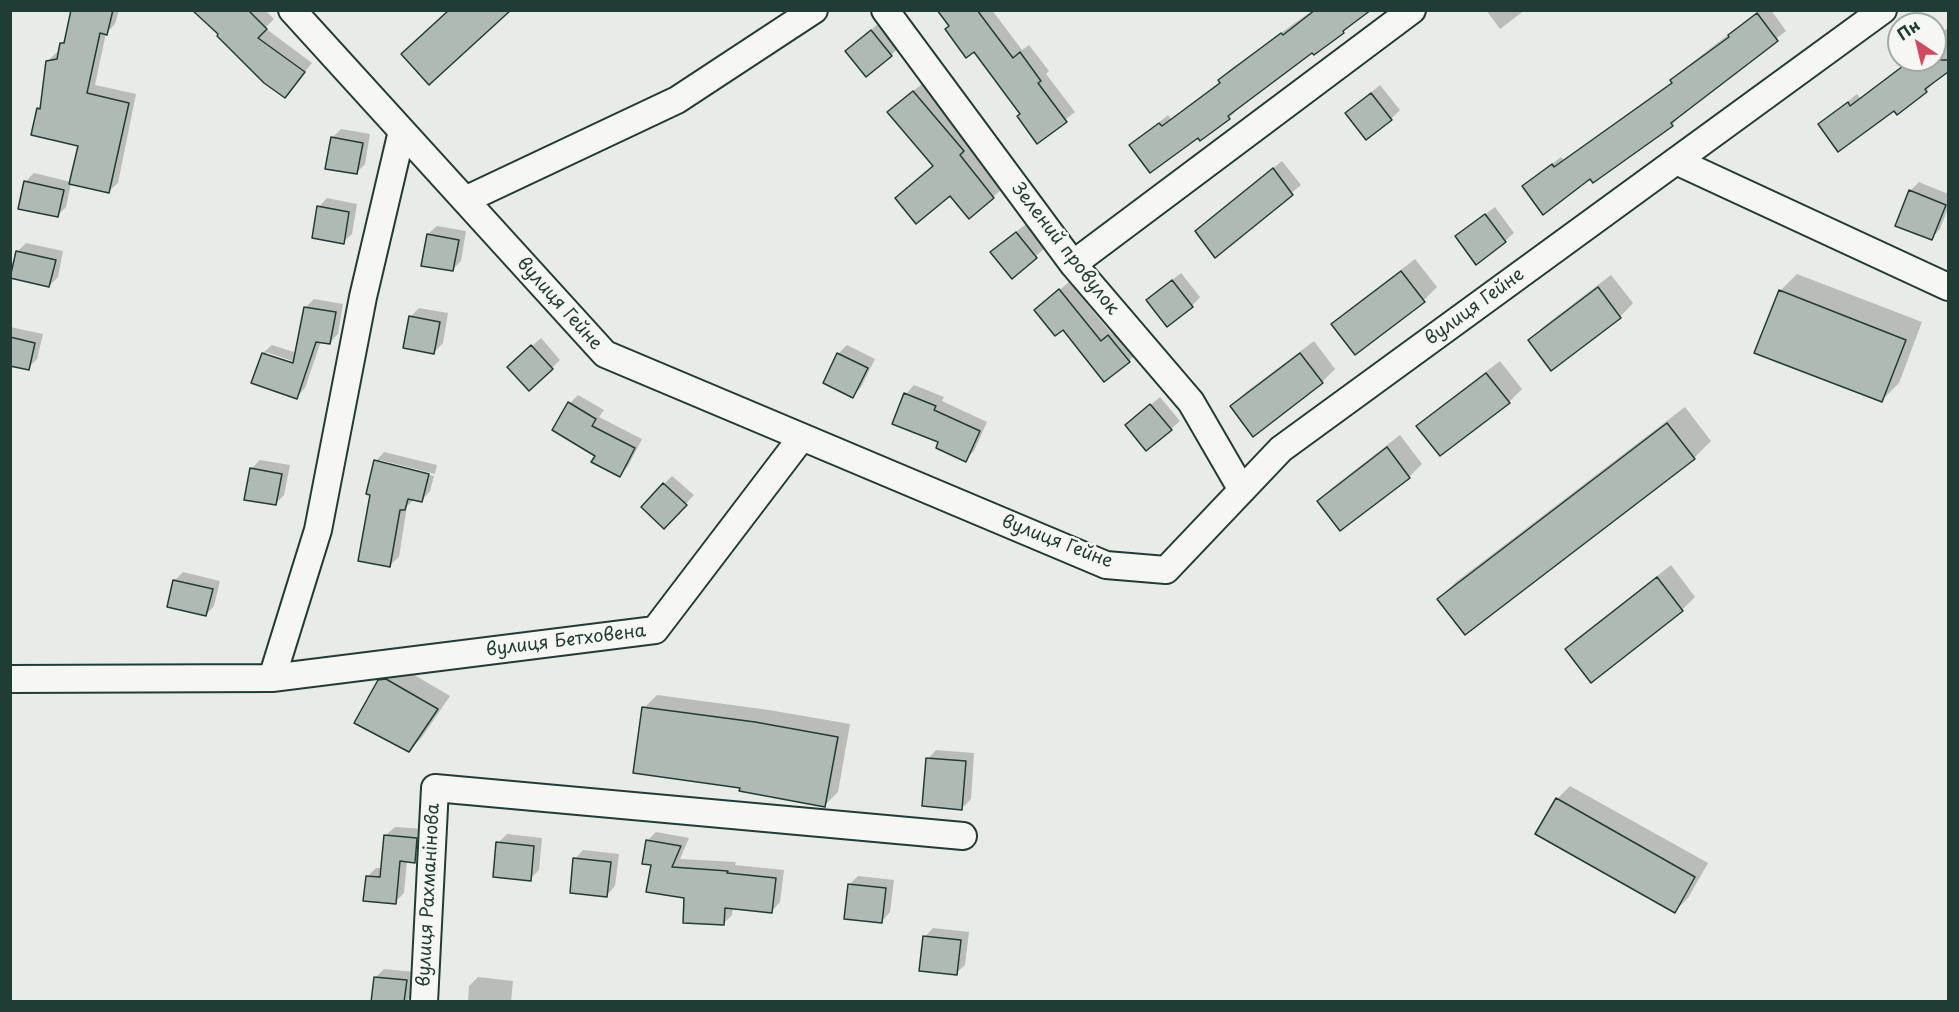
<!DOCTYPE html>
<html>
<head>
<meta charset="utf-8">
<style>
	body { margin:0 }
	#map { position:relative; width:1959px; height:1012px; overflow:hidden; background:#e9ebe7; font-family:"Playpen Sans",sans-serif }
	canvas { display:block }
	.frame { position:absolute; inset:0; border:12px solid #1f3d34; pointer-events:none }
	.north { position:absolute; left:1887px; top:12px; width:60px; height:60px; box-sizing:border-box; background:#f6f6f2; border:2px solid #a0aca6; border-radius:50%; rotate:325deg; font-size:16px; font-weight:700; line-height:24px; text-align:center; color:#1f3d34 }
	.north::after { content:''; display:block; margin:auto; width:21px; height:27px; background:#d1495b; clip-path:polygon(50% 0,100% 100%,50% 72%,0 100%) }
</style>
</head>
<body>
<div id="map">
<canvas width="1959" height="1012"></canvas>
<div class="frame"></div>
<div class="north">Пн</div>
</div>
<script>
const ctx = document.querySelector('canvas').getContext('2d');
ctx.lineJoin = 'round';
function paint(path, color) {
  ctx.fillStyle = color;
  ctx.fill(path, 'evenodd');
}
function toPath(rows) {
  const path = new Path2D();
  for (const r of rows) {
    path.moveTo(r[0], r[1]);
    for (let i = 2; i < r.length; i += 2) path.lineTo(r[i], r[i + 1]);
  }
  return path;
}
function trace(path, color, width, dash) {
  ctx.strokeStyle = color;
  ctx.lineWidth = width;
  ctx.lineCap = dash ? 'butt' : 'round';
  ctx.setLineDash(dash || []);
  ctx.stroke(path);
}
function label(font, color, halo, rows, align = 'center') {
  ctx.font = font + ' "Playpen Sans",sans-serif';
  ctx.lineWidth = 5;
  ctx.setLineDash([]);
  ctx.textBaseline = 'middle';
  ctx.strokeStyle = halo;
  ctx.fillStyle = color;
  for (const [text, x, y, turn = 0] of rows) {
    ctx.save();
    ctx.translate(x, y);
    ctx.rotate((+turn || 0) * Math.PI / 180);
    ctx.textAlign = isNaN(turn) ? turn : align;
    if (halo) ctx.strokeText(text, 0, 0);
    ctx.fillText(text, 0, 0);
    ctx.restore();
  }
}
paint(toPath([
	[73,10,119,10,115,24,106,33,95,85,136,94,118,183,109,191,71,183,66,207,57,216,25,182,34,173,71,182,80,145,38,109,42,105,47,62,56,53,60,52,62,43,66,39],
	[194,10,265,10,274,19,265,28,312,63,285,96],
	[939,10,992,10,1022,50,1029,45,1049,71,1046,74,1075,112,1037,142,1021,114,974,50],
	[1313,10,1368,10,1343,32,1313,51,1236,108,1238,109,1229,118,1198,136,1131,145,1168,115,1171,119,1221,81,1220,80,1228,71],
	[1486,10,1525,10,1500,29],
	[1760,10,1771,10,1786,31,1679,115,1680,116,1672,125,1591,177,1524,186,1561,157,1564,160,1673,81,1680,72],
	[880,22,900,47,891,55,847,51],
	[1948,28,1948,70,1933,81,1934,83,1926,91,1895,109,1820,124,1857,94,1860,98,1910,60,1935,60,1935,37],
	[922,84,972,142,968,146,1002,189,993,197,951,194,897,198,935,165,898,103],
	[1380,85,1400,110,1391,119,1347,113],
	[341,129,370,134,365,164,356,173,332,138],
	[1282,161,1301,185,1216,256,1197,231],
	[1919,182,1948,194,1948,208,1940,229,1932,238,1910,191],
	[327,198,357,204,352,234,343,242,319,207],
	[1495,207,1514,233,1505,241,1457,236],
	[1026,224,1045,248,1012,277,1001,244],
	[437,226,466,231,461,261,452,270,428,234],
	[26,243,63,251,58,277,49,286,17,252],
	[1415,259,1437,287,1424,300,1333,324,1347,311],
	[1181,273,1200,297,1192,306,1157,292],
	[1797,274,1922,322,1899,383,1882,400,1780,291],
	[1611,275,1633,303,1620,317,1551,369,1530,341,1543,327],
	[1069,282,1111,333,1118,328,1137,352,1129,361,1063,328,1036,310],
	[314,299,343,304,338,334,329,343,321,341,305,388,297,397,263,353,272,345,297,353,305,308],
	[266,352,301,364,300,367,266,356],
	[419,308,448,313,443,343,434,352,410,317],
	[10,327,43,334,37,359,28,368,10,364],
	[541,338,560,360,552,368,518,359],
	[1314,341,1335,369,1322,382,1232,406,1245,393],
	[847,345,875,359,861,387,853,396,838,354],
	[1500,361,1522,389,1509,402,1418,426,1432,413],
	[914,385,944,397,942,401,987,422,974,451,965,460,940,441,906,394],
	[578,395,604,410,599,417,642,439,628,466,620,475,596,455,570,403],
	[1160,397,1180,421,1171,429,1127,425],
	[1685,407,1711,441,1694,458,1439,599,1456,582],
	[1400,435,1422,464,1409,477,1340,529,1319,501,1332,488],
	[384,452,437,465,435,474,380,460,380,463,434,476,430,491,422,500,414,500,407,506,399,557,390,565,376,461],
	[260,460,290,465,284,495,275,504,251,469],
	[672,476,694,495,673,518,664,484],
	[1671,565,1695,597,1682,610,1567,649,1580,636],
	[183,572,220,581,214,606,206,615,174,581],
	[399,666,450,696,422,737,409,751,379,681,392,667],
	[657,695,769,710,850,724,838,792,825,805,742,786,644,708],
	[936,750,974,753,971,799,962,808,928,759],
	[1570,786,1708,863,1688,898,1675,911,1557,799],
	[395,827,425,829,423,853,414,861,407,861,404,893,395,902,367,877,376,868,382,868,386,835],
	[656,832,689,838,680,859,736,862,735,865,784,870,780,902,772,911,733,907,732,915,723,924,686,897,653,864,647,841],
	[507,834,542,838,539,870,530,879,498,843],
	[583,850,619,854,615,886,607,895,575,859],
	[858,876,894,880,890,912,882,921,849,885],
	[933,928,969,932,965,965,956,973,925,937],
	[384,969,415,972,412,995,406,1002,381,1002,375,978],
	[478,977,513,981,511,1002,468,1002,469,986]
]), '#0003');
const building = toPath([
	[71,10,113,10,107,35,100,33,87,93,129,103,109,193,69,184,78,146,31,135,37,108,40,109,46,61,57,59,60,43,64,43,71,10],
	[192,10,248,10,267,29,258,38,305,72,285,98,264,83,217,36,218,34,192,10],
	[449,10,511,10,429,85,401,54,449,10],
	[937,10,977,10,1013,58,1020,52,1041,81,1038,83,1067,122,1037,144,1017,116,1020,114,974,52,966,58,945,29,949,26,937,10],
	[1315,10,1371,10,1343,31,1344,33,1314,55,1312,53,1228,116,1230,119,1200,141,1198,138,1150,173,1129,145,1159,123,1162,126,1220,83,1218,80,1281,33,1283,35,1315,10],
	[1757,13,1778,41,1671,123,1673,126,1593,183,1590,179,1543,215,1522,186,1552,164,1554,167,1672,83,1670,80,1729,37,1728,35,1757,13],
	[871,30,892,56,866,77,845,51,871,30],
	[1911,60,1948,60,1948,72,1925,89,1927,92,1897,115,1894,111,1838,152,1818,124,1848,102,1850,106,1911,60],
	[913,91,964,151,960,155,994,198,969,219,950,196,916,224,895,198,933,166,887,112,913,91],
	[1371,93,1392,120,1366,140,1345,113,1371,93],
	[331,137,363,143,357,174,325,169,331,137],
	[1273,168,1293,195,1215,258,1195,231,1273,168],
	[24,181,64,190,58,217,18,209,24,181],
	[1909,190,1946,205,1932,240,1895,226,1909,190],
	[317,206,349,212,344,244,312,238,317,206],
	[1485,214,1506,242,1476,265,1455,236,1485,214],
	[1016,232,1037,258,1012,279,990,252,1016,232],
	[427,234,459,240,453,271,421,266,427,234],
	[16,251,56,260,49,287,10,278,16,251],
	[1401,271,1425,302,1355,355,1331,324,1401,271],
	[1172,280,1193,307,1167,327,1146,300,1172,280],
	[1598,287,1621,318,1551,371,1528,340,1598,287],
	[1059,289,1101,341,1108,335,1130,362,1104,382,1063,330,1055,336,1034,310,1059,289],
	[1779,290,1906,340,1882,402,1754,353,1779,290],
	[304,307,336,312,330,344,316,342,297,399,251,383,262,353,293,363,304,307],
	[409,316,440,322,434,354,403,348,409,316],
	[10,337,35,343,29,370,10,366,10,337],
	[531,345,553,369,529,391,507,367,531,345],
	[837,353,868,368,853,398,823,383,837,353],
	[1300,353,1323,383,1253,437,1230,406,1300,353],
	[1486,373,1510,403,1440,456,1416,426,1486,373],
	[904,393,936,406,934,410,980,431,966,462,936,448,938,442,892,424,904,393],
	[568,402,596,419,592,426,635,448,620,477,591,462,595,456,552,430,568,402],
	[1150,404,1172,430,1146,451,1125,425,1150,404],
	[1667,423,1695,459,1465,635,1437,599,1667,423],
	[1387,447,1410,478,1340,531,1317,501,1387,447],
	[374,460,429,474,422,502,408,499,405,510,400,510,390,567,358,561,370,495,366,494,374,460],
	[250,468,282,474,276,505,244,500,250,468],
	[663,483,687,505,664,529,641,507,663,483],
	[1657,577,1683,611,1591,683,1565,649,1657,577],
	[173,580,213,589,206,616,167,607,173,580],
	[386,679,438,709,409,752,354,723,378,680,386,679],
	[642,707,755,722,838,737,825,807,739,791,740,788,633,773,642,707],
	[926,758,966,761,962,810,922,806,926,758],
	[1556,798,1695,877,1675,913,1535,834,1556,798],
	[384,835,417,838,415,863,400,861,396,904,363,901,366,876,380,877,384,835],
	[646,840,681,846,672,867,728,871,727,873,776,878,772,913,725,908,724,925,683,923,684,898,646,892,651,865,642,864,646,840],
	[496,842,534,846,531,881,493,877,496,842],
	[573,858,611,862,607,897,570,893,573,858],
	[848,884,886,888,882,923,844,919,848,884],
	[923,936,961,940,957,975,919,971,923,936],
	[374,977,407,980,404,1002,371,1002,374,977]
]);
paint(building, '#b0bab5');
trace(building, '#1f3d34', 1.5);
const street = toPath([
	[292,10,605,354,1106,565,1166,570,1281,449,1883,10],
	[885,10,1073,264,1191,402,1242,490],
	[1676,161,1948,287],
	[465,200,677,100,814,10],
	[1073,264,1412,10],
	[272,678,318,530,363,297,402,131],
	[10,679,272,678,655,630,802,437],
	[424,1002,435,788,963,836]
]);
trace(street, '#1f3d34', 30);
trace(street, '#f6f6f2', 26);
label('18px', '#1f3d34', '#f6f6f2', [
	["Зелений провулок",1065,249,52],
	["вулиця Гейне",559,304,48],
	["вулиця Гейне",1475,307,-36],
	["вулиця Гейне",1057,542,21],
	["вулиця Бетховена",566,641,-7],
	["вулиця Рахманінова",429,895,-87]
]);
</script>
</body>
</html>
